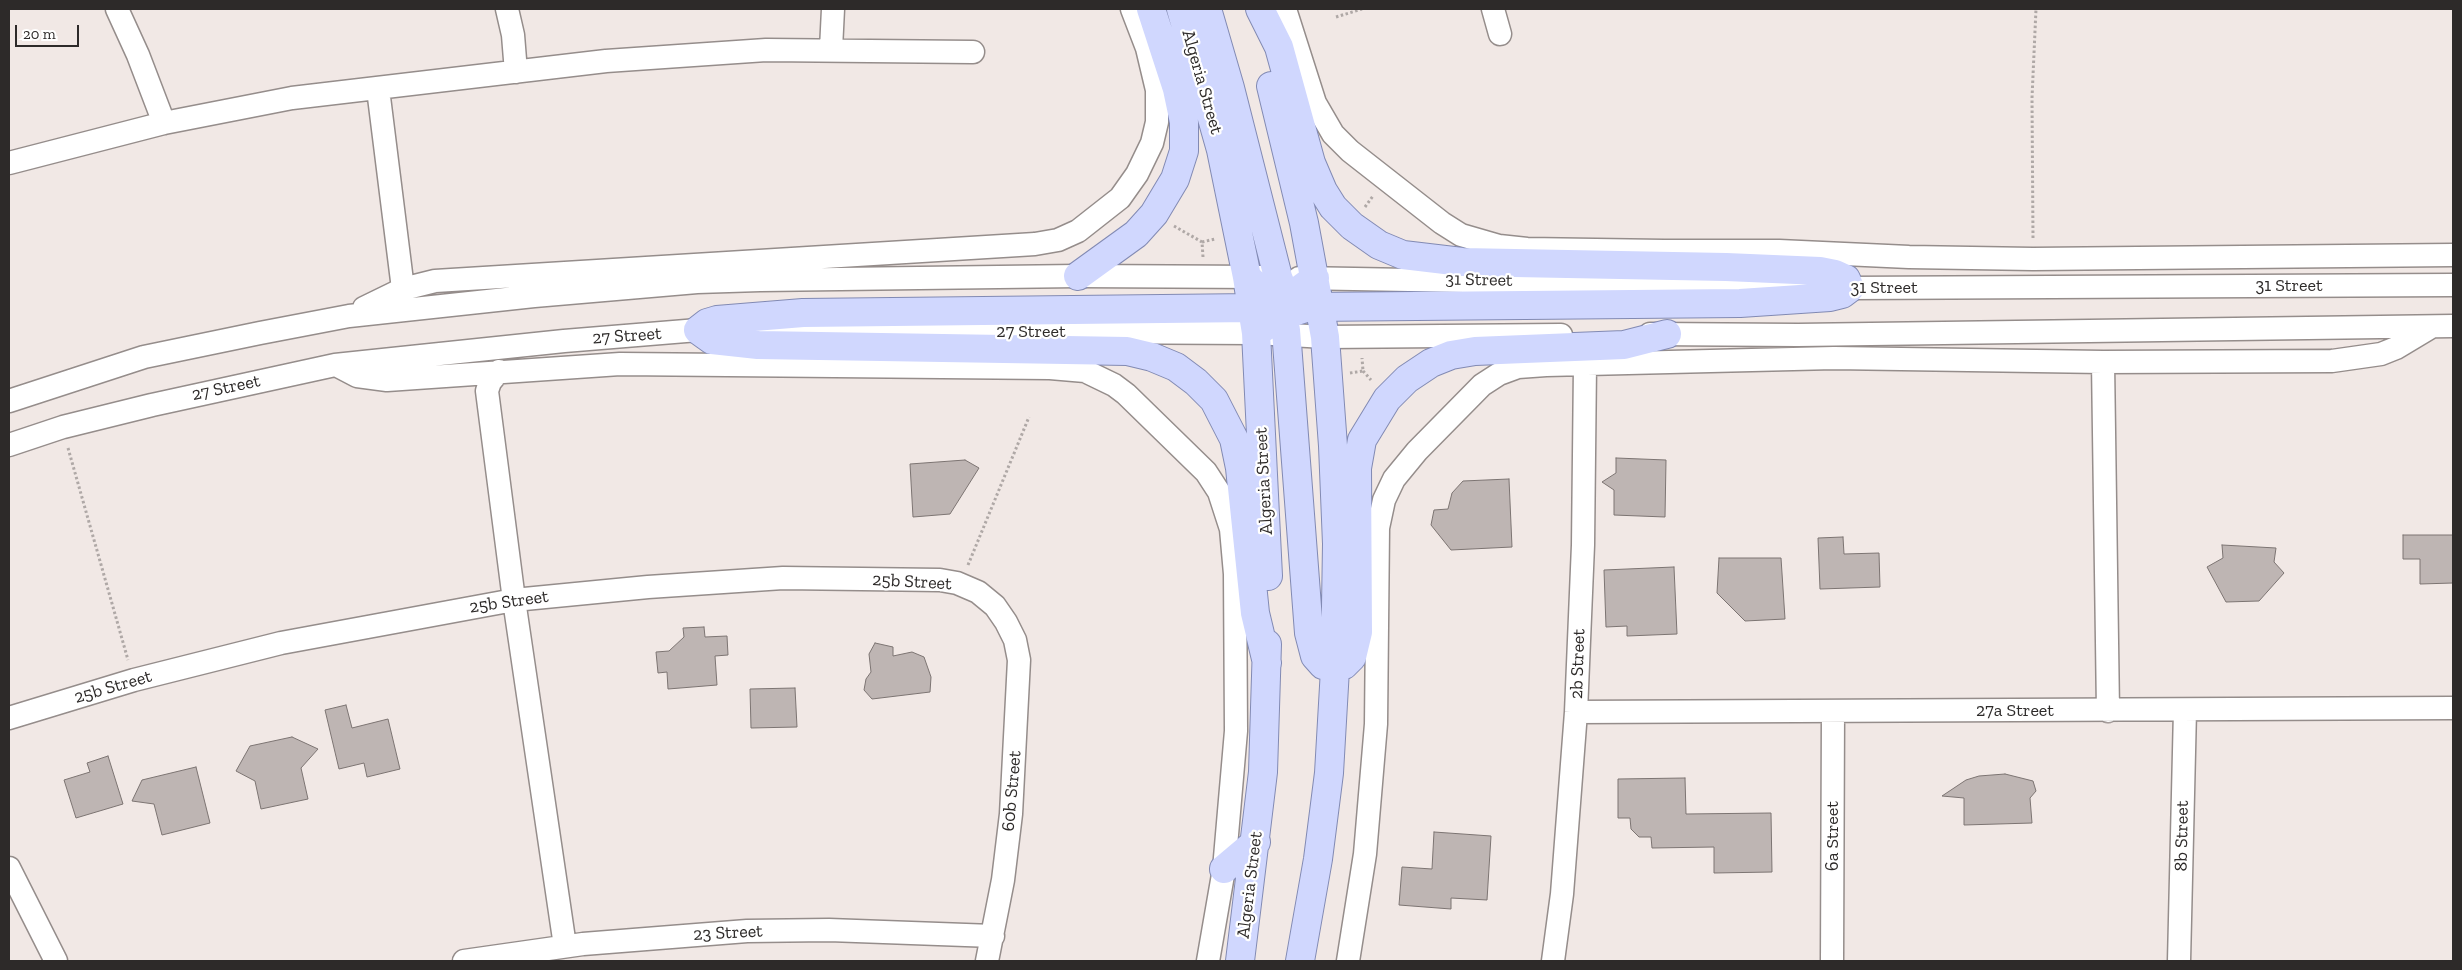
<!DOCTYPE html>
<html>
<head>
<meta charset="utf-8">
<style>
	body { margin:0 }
	#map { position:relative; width:2462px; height:970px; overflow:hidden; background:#f1e8e5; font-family:"Zilla Slab",serif }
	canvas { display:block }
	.frame { position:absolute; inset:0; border:10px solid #2d2a29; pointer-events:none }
	.scale { position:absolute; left:15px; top:25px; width:64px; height:22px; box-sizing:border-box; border:2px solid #2d2a29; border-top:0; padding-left:6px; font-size:15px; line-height:18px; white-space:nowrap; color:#2d2a29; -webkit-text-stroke:4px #fff; paint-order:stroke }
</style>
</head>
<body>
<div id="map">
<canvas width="2462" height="970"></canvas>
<div class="frame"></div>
<div class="scale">20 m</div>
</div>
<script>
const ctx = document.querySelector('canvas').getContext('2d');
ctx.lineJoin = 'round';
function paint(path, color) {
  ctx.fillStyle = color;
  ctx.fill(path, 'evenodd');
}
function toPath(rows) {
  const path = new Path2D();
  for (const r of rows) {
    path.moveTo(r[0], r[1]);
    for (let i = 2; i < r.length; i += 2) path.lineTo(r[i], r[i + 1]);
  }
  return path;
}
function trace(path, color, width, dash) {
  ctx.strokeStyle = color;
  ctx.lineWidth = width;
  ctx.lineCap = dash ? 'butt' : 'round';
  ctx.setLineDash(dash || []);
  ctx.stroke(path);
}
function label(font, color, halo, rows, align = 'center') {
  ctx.font = font + ' "Zilla Slab",serif';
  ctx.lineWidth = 4.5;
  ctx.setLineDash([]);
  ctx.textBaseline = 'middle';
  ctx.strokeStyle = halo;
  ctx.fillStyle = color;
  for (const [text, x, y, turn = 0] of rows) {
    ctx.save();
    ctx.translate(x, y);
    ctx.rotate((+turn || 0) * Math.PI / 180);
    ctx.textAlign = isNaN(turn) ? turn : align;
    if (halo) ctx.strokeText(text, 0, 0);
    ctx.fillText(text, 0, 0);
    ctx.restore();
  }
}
const building = toPath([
	[1616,458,1666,460,1665,517,1614,515,1614,490,1602,482,1616,473,1616,458],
	[965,460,979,468,950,514,913,517,910,464,965,460],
	[1509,479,1512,547,1451,550,1431,525,1434,510,1448,509,1452,493,1463,481,1509,479],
	[2403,535,2453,535,2453,583,2420,584,2420,559,2403,559,2403,535],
	[1843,537,1844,554,1879,553,1880,587,1820,589,1818,538,1843,537],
	[2222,545,2276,548,2274,562,2284,573,2259,601,2226,602,2207,567,2223,558,2222,545],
	[1719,558,1781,558,1785,619,1745,621,1717,593,1719,558],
	[1674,567,1677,634,1627,636,1627,626,1606,627,1604,570,1674,567],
	[704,627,705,637,727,636,728,655,715,656,717,685,668,689,667,672,658,673,656,652,669,651,684,637,683,628,704,627],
	[875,643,893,647,893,656,912,652,924,657,931,677,930,692,872,699,864,690,866,679,871,672,869,654,875,643],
	[795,688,797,727,751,728,750,689,795,688],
	[346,705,352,728,388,719,400,769,367,777,364,763,339,769,325,710,346,705],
	[292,737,318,749,301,768,308,799,261,809,255,781,236,771,250,746,292,737],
	[108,756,123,804,76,818,64,780,90,772,87,763,108,756],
	[196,767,210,823,162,835,154,804,132,801,142,780,196,767],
	[2005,774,2033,781,2036,791,2030,798,2032,823,1964,825,1964,798,1942,796,1966,780,1979,776,2005,774],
	[1685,778,1686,814,1771,813,1772,872,1714,873,1714,847,1652,848,1651,837,1639,837,1631,829,1630,818,1618,818,1618,779,1685,778],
	[1434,832,1491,836,1487,900,1451,898,1451,909,1399,905,1402,867,1432,869,1434,832]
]);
paint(building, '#beb5b3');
trace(building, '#7c7472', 1);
const minor = toPath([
	[117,9,138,55,164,123],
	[507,9,513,35,516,72],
	[1285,9,1315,103,1333,134,1350,151,1442,223,1461,235,1499,246,1527,249,1664,251,1779,251,1909,257,2033,259,2453,255],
	[1493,9,1500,34],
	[831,49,833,9],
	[378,89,403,289],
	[9,163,164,123,292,98,606,61,766,50,973,52],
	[1299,278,1850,288,2453,285],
	[364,308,403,289,435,281,1035,244,1058,240,1078,231,1120,198,1137,174,1152,143,1157,122,1157,90,1147,48,1132,9],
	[1650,334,1798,335,2453,326],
	[2103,362,2108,711],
	[336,365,357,376,387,380,620,364,1050,368,1085,371,1114,385,1126,394,1206,472,1219,492,1231,529,1235,574,1236,731,1224,869,1208,961],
	[499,371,490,382,487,391,514,600,565,946],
	[9,401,144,357,260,333,349,316,534,296,697,282,760,280,1078,276,1262,277],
	[9,445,63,427,152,405,335,365,564,341,698,330,1256,333,1325,337,1561,335],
	[1576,712,2453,708],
	[9,718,134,680,281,643,514,600,648,587,783,578,940,580,957,583,978,592,995,606,1006,622,1015,640,1019,660,1011,814,1003,880,987,961],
	[9,868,56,961],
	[464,961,583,944,747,931,829,930,993,936],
	[1348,961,1365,854,1376,724,1378,528,1384,500,1394,479,1417,451,1482,385,1499,374,1518,367,1546,365,1834,358,2103,362,2332,361,2381,354,2396,348,2431,327],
	[1553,961,1562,894,1576,712,1583,545,1585,365],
	[1832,961,1833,711],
	[2179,961,2185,710]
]);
const major = toPath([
	[1181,9,1221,150,1247,277,1256,333,1268,576],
	[1207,9,1230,88,1278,277,1292,313],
	[1271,86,1304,223,1325,337,1333,446,1337,544,1335,669,1329,773,1318,859,1300,961],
	[1078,276,1136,234,1154,214,1175,179,1184,151,1184,122,1177,89,1151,9],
	[1247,277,1275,305,1286,330,1309,633,1315,656,1323,665,1335,669,1344,665,1352,657,1358,632,1357,468,1362,440,1387,399,1407,379,1431,363,1451,355,1475,351,1624,345,1667,334],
	[1256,333,1281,316,1309,307,1740,303,1830,297,1842,294,1850,288,1846,279,1835,274,1820,271,1726,267,1462,262,1403,255,1379,245,1352,226,1333,207,1323,191,1311,163,1279,47,1260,9],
	[1267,663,1255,613,1240,468,1234,439,1214,400,1196,382,1176,367,1152,357,1127,351,758,345,712,340,698,330,707,323,717,320,803,313,1252,308,1275,305,1285,300,1315,278],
	[1224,869,1256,842],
	[1240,961,1263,772,1267,644]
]);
trace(minor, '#958d8b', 25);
trace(major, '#828ab3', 30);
trace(toPath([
	[1336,17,1362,9],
	[1365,207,1373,196],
	[1174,226,1202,242],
	[2033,238,2032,98,2036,9],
	[1203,257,1202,242,1215,239],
	[1363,371,1371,380],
	[1350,373,1363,371,1362,358],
	[68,448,128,660],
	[968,565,1029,417]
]), '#afa8a6', 3, [2.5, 2.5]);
trace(minor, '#fff', 22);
trace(major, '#d0d7fe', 28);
label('18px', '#2d2a29', '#fff', [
	["Algeria Street",1202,82,74],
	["31 Street",1479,280,1],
	["31 Street",2289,286],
	["31 Street",1884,288],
	["27 Street",1031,332],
	["27 Street",627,336,-4],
	["27 Street",226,388,-12],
	["Algeria Street",1264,481,-93],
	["25b Street",912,582,3],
	["25b Street",509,602,-8],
	["2b Street",1578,664,-88],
	["25b Street",113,687,-16],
	["27a Street",2015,711],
	["60b Street",1012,791,-85],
	["6a Street",1833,836,-90],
	["8b Street",2182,836,-89],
	["Algeria Street",1250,885,-83],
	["23 Street",728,933,-3]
]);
</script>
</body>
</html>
